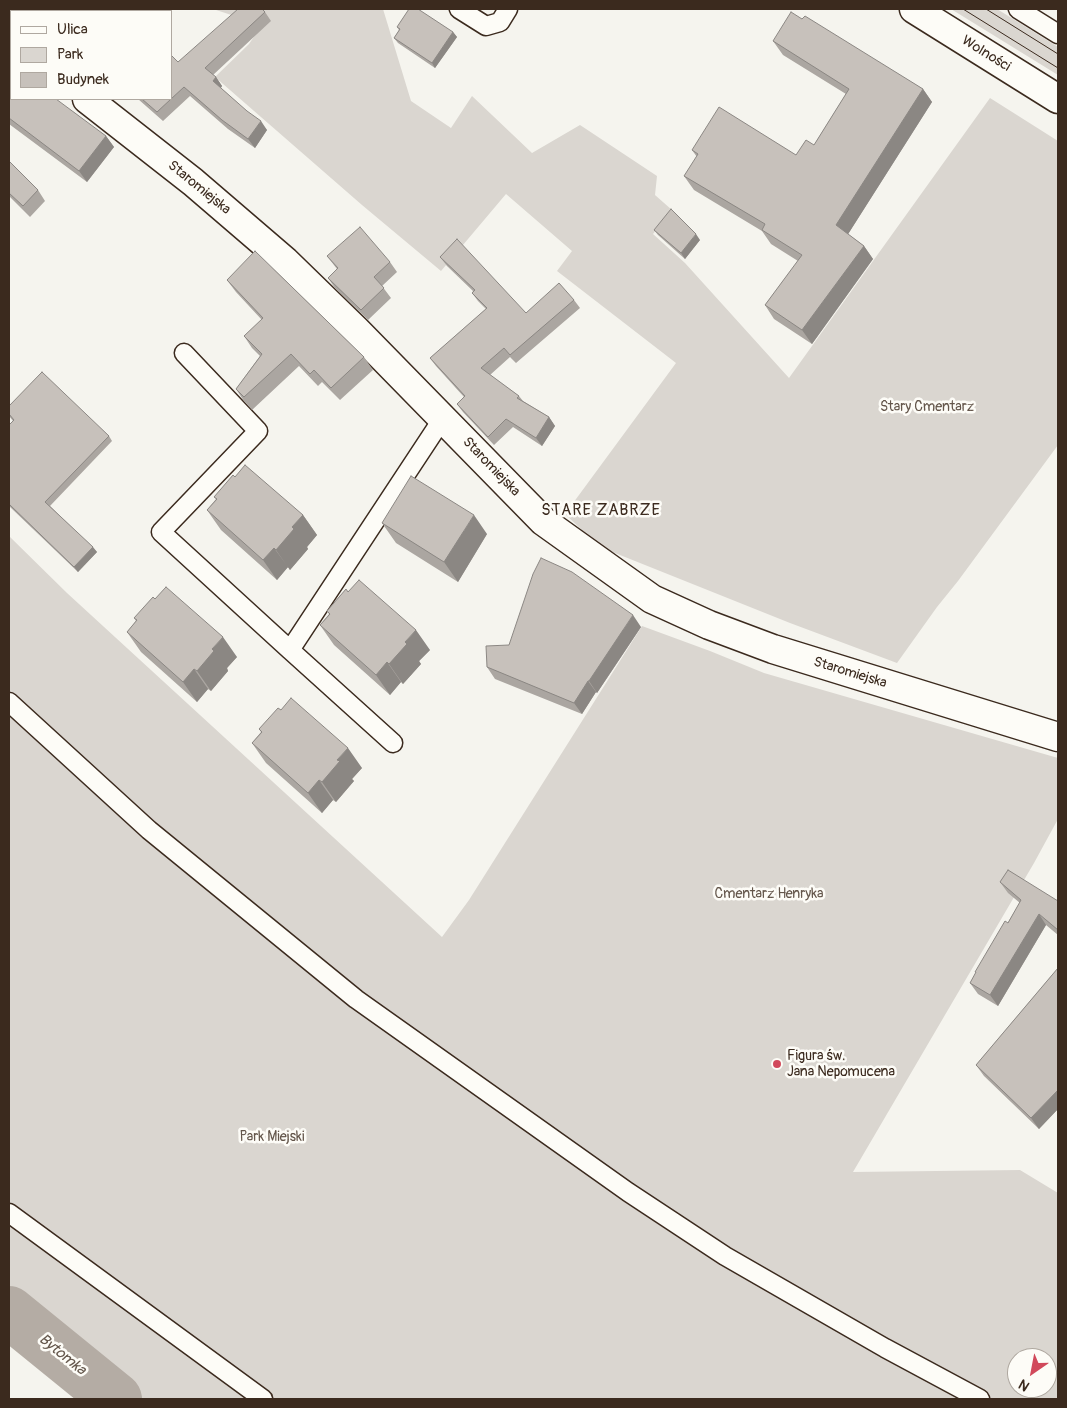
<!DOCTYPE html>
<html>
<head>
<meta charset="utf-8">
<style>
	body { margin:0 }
	#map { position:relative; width:1067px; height:1408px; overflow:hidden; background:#f5f4ee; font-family:Pangolin,sans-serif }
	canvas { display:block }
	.frame { position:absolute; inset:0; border:10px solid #3b2a1e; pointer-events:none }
	.legend { position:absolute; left:10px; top:10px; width:162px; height:90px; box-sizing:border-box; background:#fdfcf7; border:1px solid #afa8a0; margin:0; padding:6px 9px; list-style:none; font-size:15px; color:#3b2a1e }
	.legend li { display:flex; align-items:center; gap:10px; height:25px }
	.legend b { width:25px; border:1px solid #afa8a0 }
	.north { position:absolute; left:1007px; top:1348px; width:50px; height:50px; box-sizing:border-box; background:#fdfcf7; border:1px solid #afa8a0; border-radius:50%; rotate:213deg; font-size:14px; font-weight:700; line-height:20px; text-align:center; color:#3b2a1e }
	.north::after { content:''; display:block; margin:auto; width:18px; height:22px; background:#d1495b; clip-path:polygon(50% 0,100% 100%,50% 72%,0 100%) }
</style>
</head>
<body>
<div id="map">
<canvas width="1067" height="1408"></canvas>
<div class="frame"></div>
<ul class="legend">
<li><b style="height:6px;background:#fdfcf7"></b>Ulica</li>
<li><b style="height:14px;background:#dad6d0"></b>Park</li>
<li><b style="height:14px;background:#c7c1bb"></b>Budynek</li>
</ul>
<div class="north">N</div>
</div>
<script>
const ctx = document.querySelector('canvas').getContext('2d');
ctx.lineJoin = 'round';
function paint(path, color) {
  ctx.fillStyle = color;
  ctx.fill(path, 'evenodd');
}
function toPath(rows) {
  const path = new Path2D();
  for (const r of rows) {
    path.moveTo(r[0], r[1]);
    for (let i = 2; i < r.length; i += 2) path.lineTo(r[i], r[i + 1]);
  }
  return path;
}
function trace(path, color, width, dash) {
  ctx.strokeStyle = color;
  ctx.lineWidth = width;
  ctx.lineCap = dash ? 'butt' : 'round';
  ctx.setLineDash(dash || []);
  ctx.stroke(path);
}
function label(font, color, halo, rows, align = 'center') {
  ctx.font = font + ' Pangolin,sans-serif';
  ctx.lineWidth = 5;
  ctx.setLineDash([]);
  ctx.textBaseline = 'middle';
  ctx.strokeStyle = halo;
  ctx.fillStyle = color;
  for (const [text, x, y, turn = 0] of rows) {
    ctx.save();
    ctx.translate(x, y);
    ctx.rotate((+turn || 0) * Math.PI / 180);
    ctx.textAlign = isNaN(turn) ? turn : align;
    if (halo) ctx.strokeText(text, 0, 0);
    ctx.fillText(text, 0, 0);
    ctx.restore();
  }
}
paint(toPath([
	[213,9,383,9,411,101,451,128,472,96,532,153,580,125,657,176,655,195,672,210,653,234,685,263,789,378,990,98,1058,141,1058,445,958,581,937,607,897,663,790,623,600,547,565,514,676,363,557,271,572,251,506,194,441,271,362,205,215,77,249,44,262,25],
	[951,9,997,9,1058,47,1058,75],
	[9,536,67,593,442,937,469,900,642,626,710,651,764,673,1058,758,1058,819,1034,863,853,1172,1020,1170,1058,1193,1058,1399,143,1399,9,1290],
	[1017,1358,1047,1358,1047,1388,1017,1388]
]), '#dad6d0');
trace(toPath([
	[9,1312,116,1399]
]), '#b4aca4', 52);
const service = toPath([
	[459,9,486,26,500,22,508,9],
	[1018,9,1058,34],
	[115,11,116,9],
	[184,353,258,431,161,532,290,650],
	[9,702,149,830,356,999,628,1192,725,1256,885,1348,980,1399],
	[393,743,290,650,443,418],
	[9,1213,263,1399]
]);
const minor = toPath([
	[9,43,11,45],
	[87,99,193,182,285,261,356,330,543,521,652,599,709,625,773,649,1058,737]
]);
const secondary = toPath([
	[914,9,1058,99]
]);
trace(service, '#3b2a1e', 21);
trace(minor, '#3b2a1e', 31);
trace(secondary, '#3b2a1e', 31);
trace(service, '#fdfcf7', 18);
trace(minor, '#fdfcf7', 28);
trace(secondary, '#fdfcf7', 28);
trace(toPath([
	[963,9,1058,68],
	[986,9,1058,54]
]), '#3b2a1e', 1);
paint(toPath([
	[265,12,271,21,213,75,216,77,222,86,221,88,267,130,255,148,228,129,190,96,163,121,138,99,171,99,178,62],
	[802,19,923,89,932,102,848,234,864,246,873,259,812,344,774,319,765,305,798,261,771,244,762,231,694,190,684,176,697,157,692,150,796,155,814,145,846,94,783,55,773,41],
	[397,27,453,32,457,37,435,68,398,43,394,38,399,30],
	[9,63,11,99,106,136,114,147,87,182,9,124],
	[9,161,38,190,45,201,30,217,9,196],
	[654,230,700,240,685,259,658,235],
	[327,256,390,262,397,272,382,286,391,298,368,320,335,288,328,278,337,269],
	[440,257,526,313,574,300,580,308,516,363,510,357,490,375,519,396,523,401,549,417,555,426,542,446,513,427,494,445,463,412,457,404,464,397,436,366,430,358,486,309,478,301,472,293,473,291,447,266],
	[227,280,364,357,373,370,340,400,322,382,318,386,299,366,252,410,244,401,236,389,260,356,252,348,244,336,262,320,236,292],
	[9,406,109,436,112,441,50,506,97,552,78,572,9,506,9,425,13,421,9,416],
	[235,477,303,515,317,535,307,547,308,549,290,570,288,567,277,580,221,530,207,510,216,499,214,497],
	[382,523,487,534,458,582,396,543],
	[327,611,430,650,419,661,421,664,403,684,401,682,390,695,334,645,320,625,329,614],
	[134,618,237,657,227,668,228,671,211,691,208,689,197,702,141,652,127,632,136,621],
	[641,627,597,693,596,692,582,714,495,679,487,667,509,645],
	[259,729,362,768,352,779,354,781,336,802,333,800,322,813,266,763,252,743,261,732],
	[1000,882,1058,901,1058,935,1046,925,998,1006,978,994,970,983,1020,903,1008,893],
	[1058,968,1058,1109,1039,1129,984,1076,976,1065]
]), '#aba6a1');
paint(toPath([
	[453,32,457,37,435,68,432,63],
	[216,77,222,86,219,90,213,81],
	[923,89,932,102,845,239,836,225],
	[261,121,267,130,255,148,248,139],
	[106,136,114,147,87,182,79,171],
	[696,234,700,240,685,259,681,253],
	[864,246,873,259,812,344,802,330],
	[549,417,555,426,542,446,536,438],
	[303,515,317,535,307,547,308,549,290,570,276,550,292,527],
	[474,515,487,534,458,582,444,562],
	[93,547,97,552,78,572,74,567],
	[274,548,288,567,277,580,263,560],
	[633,615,641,627,597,693,589,681],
	[416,630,430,650,419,661,421,664,403,684,389,664,405,642],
	[223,637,237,657,227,668,228,671,211,691,197,671,212,649],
	[387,662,401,682,390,695,376,675],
	[194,669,208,689,197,702,183,682],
	[588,681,596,692,582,714,574,703],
	[348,748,362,768,352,779,354,781,336,802,322,782,337,760],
	[319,780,333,800,322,813,308,793],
	[1039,914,1046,925,998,1006,990,995],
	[1058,1090,1058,1109,1039,1129,1031,1118]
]), '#8b8783');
const building = toPath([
	[238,9,262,9,265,12,205,68,216,77,213,81,247,111,261,121,248,139,222,120,184,87,171,99,171,55,178,62,238,9],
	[409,9,418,9,453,32,432,63,394,38,400,29,397,27,409,9],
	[791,12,802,19,805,16,923,89,836,225,864,246,802,330,765,305,802,255,762,230,765,224,684,176,698,154,692,150,719,107,796,155,806,140,814,145,849,89,773,41,791,12],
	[9,63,11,65,11,99,56,99,106,136,79,171,9,118,9,63],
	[142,99,171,99,157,112,142,99],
	[9,161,38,190,23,206,9,193,9,161],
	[671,209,696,234,681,253,654,230,671,209],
	[360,227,390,262,374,277,384,288,361,310,328,278,338,268,327,256,360,227],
	[457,239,526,313,559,283,574,300,510,355,504,348,481,368,519,396,517,398,549,417,536,438,506,419,488,437,457,404,465,396,430,358,487,308,472,293,475,290,440,257,457,239],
	[255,251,364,357,331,388,314,370,310,374,291,354,244,397,236,389,262,354,244,336,263,318,227,280,255,251],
	[42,372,109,436,45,502,93,547,74,567,9,504,9,425,14,420,9,414,9,406,42,372],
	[245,465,303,515,292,527,294,529,276,550,274,548,263,560,207,510,217,499,214,497,233,475,235,477,245,465],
	[411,476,474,515,444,562,382,523,411,476],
	[541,558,572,572,633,615,589,681,588,681,574,703,487,667,486,646,509,645,533,574,541,558],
	[359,580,416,630,405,642,407,644,389,664,387,662,376,675,320,625,330,614,327,611,346,589,348,592,359,580],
	[166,587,223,637,212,649,214,651,197,671,194,669,183,682,127,632,137,620,134,618,153,597,155,599,166,587],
	[291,698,348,748,337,760,340,761,322,782,319,780,308,793,252,743,262,732,259,729,278,708,281,710,291,698],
	[1008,870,1058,901,1058,930,1039,914,990,995,970,983,976,972,975,972,1005,921,1008,923,1021,900,1000,882,1008,870],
	[1058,968,1058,1090,1031,1118,976,1065,1058,968]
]);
paint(building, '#c7c1bb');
trace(building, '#8b8783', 1);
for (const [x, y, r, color] of [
	[777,1064,5,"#d1495b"]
]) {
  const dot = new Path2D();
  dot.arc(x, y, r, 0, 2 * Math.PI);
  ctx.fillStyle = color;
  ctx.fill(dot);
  trace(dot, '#fdfcf7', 2);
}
label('14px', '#3b2a1e', '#fdfcf7', [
	["Wolności",986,54,32],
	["Staromiejska",199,188,39],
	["Staromiejska",491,467,46],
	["Staromiejska",850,673,17]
]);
label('14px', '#63554a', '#fdfcf7', [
	["Stary Cmentarz",927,407],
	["Cmentarz Henryka",769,894],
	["Park Miejski",272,1137]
]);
label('14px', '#3b2a1e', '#fdfcf7', [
	["Figura św.",787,1056],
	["Jana Nepomucena",787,1072]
], 'left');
label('italic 15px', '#65584d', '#fdfcf7', [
	["Bytomka",62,1355,39]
]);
ctx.letterSpacing = '1px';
label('16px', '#3b2a1e', '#fdfcf7', [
	["STARE ZABRZE",601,511]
]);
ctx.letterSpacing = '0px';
</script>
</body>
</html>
